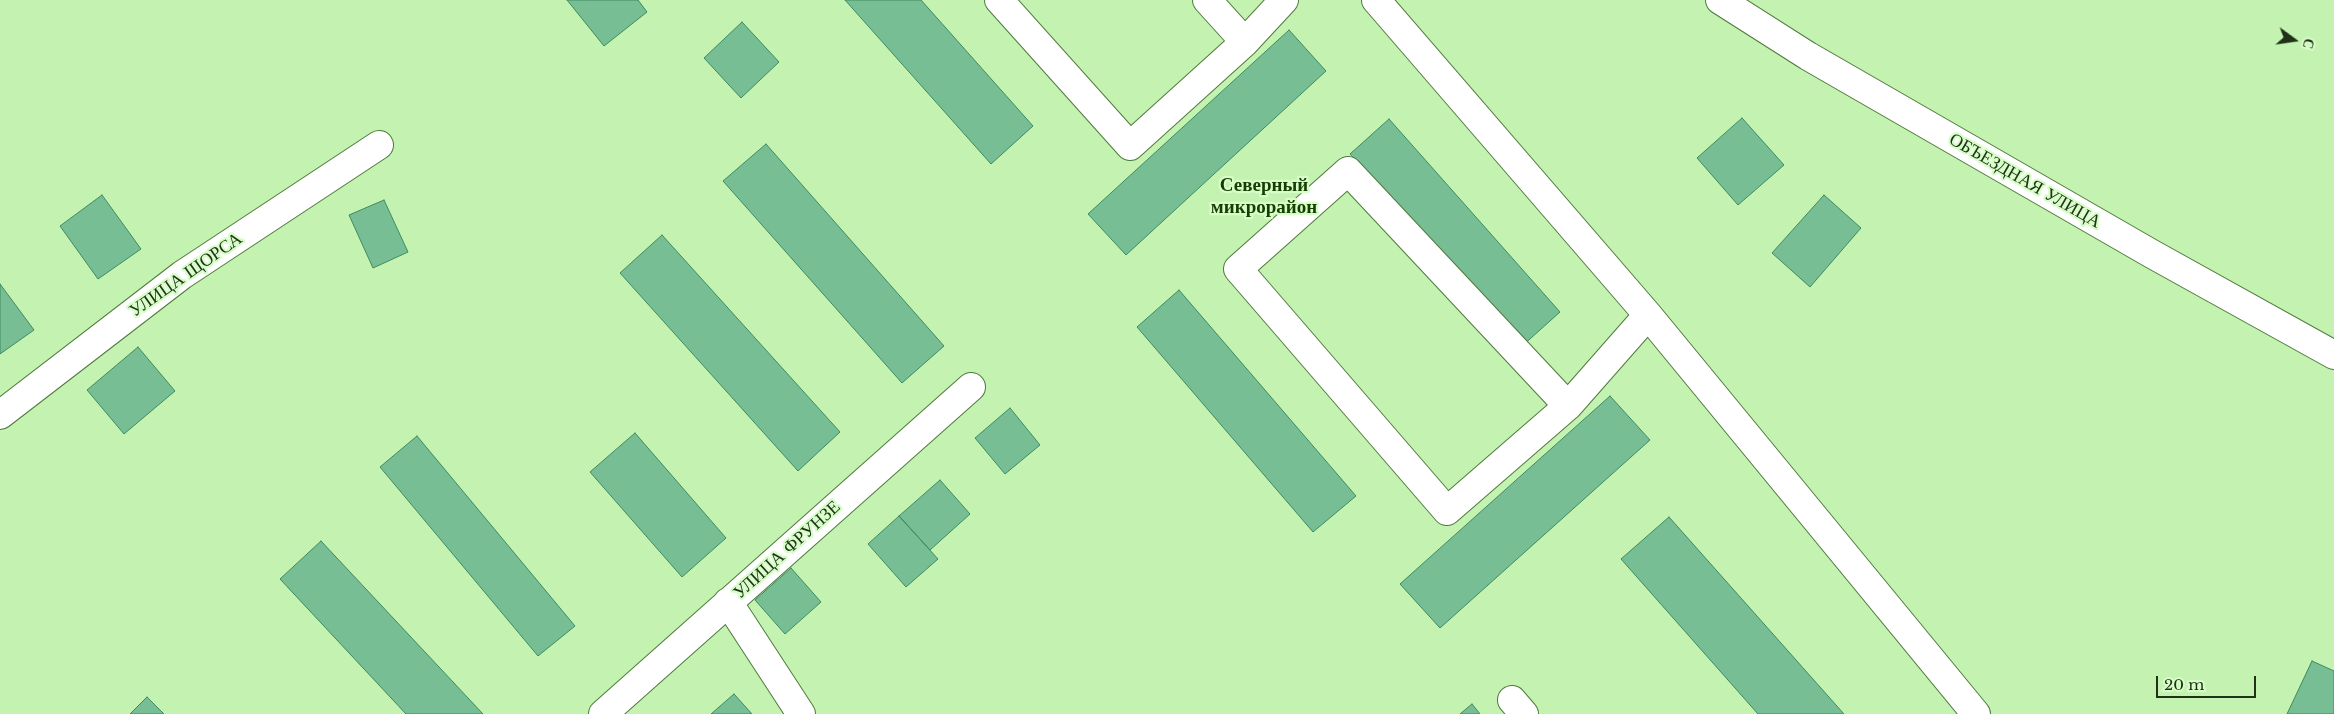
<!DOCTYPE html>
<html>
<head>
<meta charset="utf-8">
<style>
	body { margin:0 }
	#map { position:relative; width:2334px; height:714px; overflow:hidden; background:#c4f3b1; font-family:"Libre Baskerville",serif }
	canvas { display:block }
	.north { position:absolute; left:2269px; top:15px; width:50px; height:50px; -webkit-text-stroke:4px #d7fdc8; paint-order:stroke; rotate:104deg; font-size:14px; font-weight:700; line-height:20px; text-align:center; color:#1f3117 }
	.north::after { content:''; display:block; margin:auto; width:18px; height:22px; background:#1f3117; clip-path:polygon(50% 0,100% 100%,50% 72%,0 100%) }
	.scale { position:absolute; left:2156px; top:676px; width:100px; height:22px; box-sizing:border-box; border:2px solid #1f3117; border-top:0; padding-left:6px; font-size:15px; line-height:18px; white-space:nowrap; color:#1f3117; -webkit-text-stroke:4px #d7fdc8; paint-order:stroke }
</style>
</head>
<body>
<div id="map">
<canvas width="2334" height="714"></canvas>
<div class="north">С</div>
<div class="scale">20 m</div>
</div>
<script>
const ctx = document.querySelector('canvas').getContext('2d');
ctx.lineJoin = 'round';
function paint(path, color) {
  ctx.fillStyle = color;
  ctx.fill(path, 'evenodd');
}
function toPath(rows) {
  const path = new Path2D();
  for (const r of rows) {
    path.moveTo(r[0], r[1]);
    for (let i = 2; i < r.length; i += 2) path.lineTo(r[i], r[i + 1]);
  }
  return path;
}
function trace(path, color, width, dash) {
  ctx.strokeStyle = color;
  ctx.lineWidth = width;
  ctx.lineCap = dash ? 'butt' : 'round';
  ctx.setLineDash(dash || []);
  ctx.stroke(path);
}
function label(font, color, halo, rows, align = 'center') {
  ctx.font = font + ' "Libre Baskerville",serif';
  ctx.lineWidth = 4.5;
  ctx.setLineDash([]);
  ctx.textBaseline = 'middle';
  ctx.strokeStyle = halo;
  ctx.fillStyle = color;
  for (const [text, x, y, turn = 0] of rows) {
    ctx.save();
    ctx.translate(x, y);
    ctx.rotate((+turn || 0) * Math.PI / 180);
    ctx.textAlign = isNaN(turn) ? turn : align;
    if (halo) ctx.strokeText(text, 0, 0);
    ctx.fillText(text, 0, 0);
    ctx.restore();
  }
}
const building = toPath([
	[567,0,638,0,647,12,604,46,567,0],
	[845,0,921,0,1033,126,991,164,845,0],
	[742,22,779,62,741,98,704,58,742,22],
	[1289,30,1326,71,1126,255,1088,214,1289,30],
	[1742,118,1784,165,1738,205,1697,158,1742,118],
	[1389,119,1560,312,1521,347,1350,154,1389,119],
	[766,144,944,346,902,383,723,181,766,144],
	[102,195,141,249,98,279,60,226,102,195],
	[1824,195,1861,228,1810,287,1772,253,1824,195],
	[384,200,408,252,373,268,349,215,384,200],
	[662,235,840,432,798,471,620,273,662,235],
	[0,284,34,330,0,354,0,284],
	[1179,290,1356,496,1313,532,1137,327,1179,290],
	[138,347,175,391,124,434,87,390,138,347],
	[1610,396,1650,440,1440,628,1400,584,1610,396],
	[1010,408,1040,445,1005,474,975,438,1010,408],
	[635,433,726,538,682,577,590,472,635,433],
	[417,436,575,626,538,656,380,467,417,436],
	[940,480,970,514,930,550,899,516,940,480],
	[899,516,938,559,906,587,868,544,899,516],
	[1669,517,1844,714,1758,714,1621,559,1669,517],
	[321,541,483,714,406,714,280,579,321,541],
	[791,568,821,602,785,634,755,600,791,568],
	[2312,661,2334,671,2334,714,2287,714,2312,661],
	[734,694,752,714,711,714,734,694],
	[147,697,164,714,130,714,147,697],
	[1472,704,1480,714,1460,714,1472,704]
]);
paint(building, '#78be94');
trace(building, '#3e8a60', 1);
const minor = toPath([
	[999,0,1130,146,1245,42,1284,0],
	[1207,0,1245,42],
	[1376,0,1648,315,1976,714],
	[1720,0,1808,56,2152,254,2334,355],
	[1568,406,1348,171,1238,269,1447,511,1568,406,1648,315],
	[0,415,182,275,379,145],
	[728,602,801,714],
	[1512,700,1524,714],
	[603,714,971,387]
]);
trace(minor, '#507a3d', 30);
trace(minor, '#fff', 28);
label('18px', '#1f3117', '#d7fdc8', [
	["ОБЪЕЗДНАЯ УЛИЦА",2025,181,30],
	["УЛИЦА ЩОРСА",186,275,-35],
	["УЛИЦА ФРУНЗЕ",787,550,-42]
]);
label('bold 19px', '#163e00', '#d7fdc8', [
	["Северный",1264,186],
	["микрорайон",1264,208]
]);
</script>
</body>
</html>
